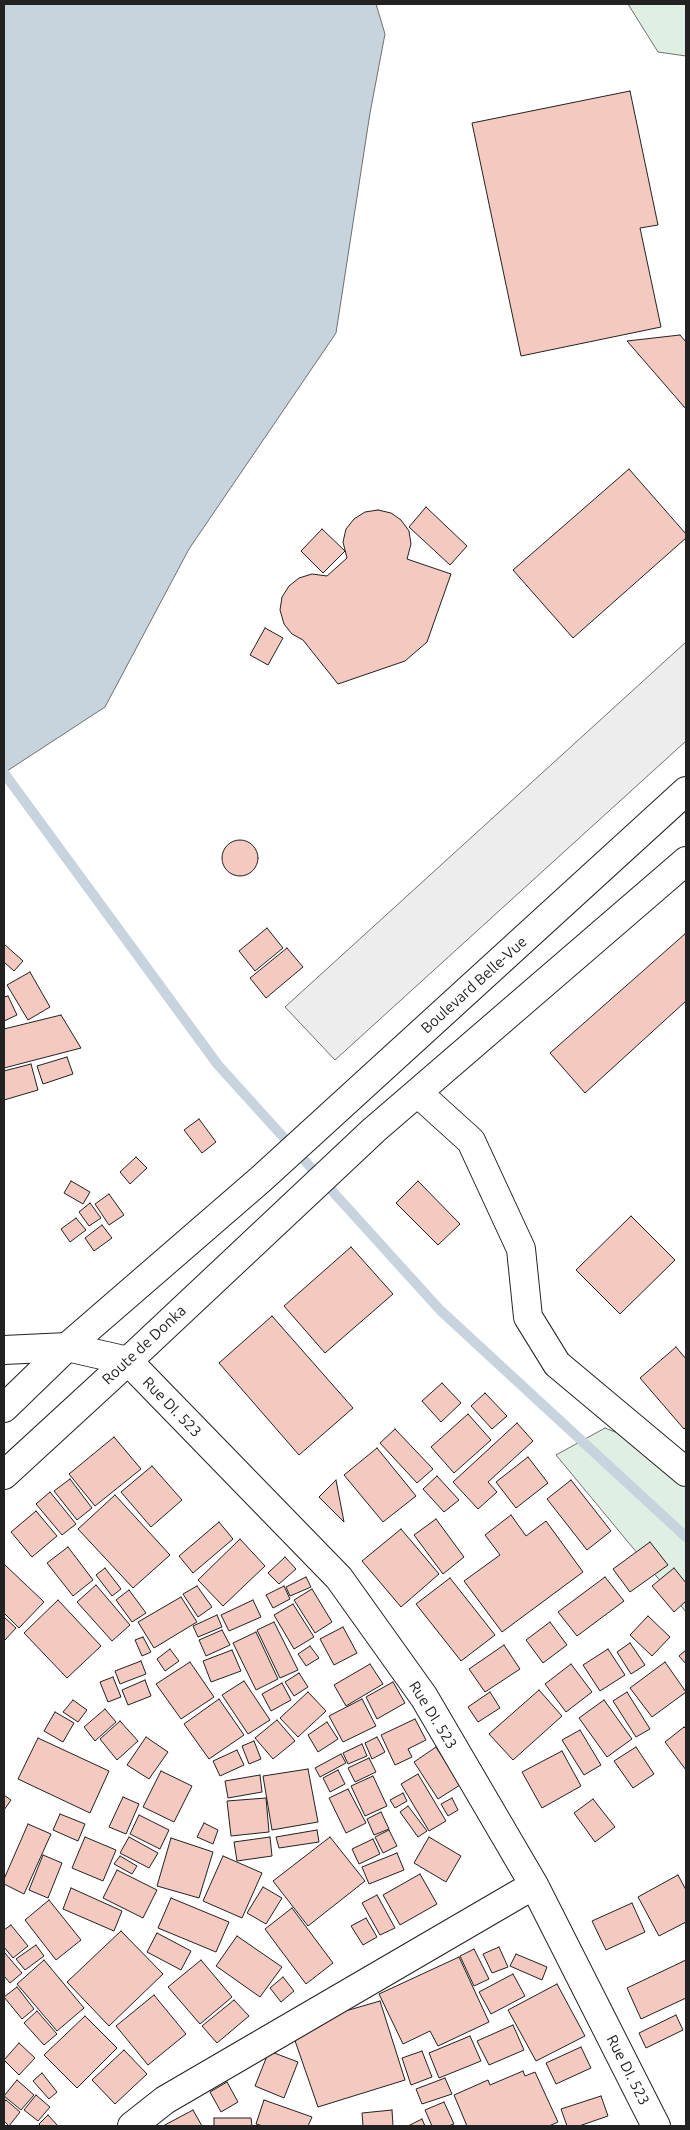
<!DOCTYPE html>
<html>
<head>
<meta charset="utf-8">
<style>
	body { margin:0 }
	#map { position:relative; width:690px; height:2130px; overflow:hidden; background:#fff; font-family:Ubuntu,sans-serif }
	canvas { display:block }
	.frame { position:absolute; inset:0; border:5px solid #222; pointer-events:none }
</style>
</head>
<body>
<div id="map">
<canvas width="690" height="2130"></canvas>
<div class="frame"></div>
</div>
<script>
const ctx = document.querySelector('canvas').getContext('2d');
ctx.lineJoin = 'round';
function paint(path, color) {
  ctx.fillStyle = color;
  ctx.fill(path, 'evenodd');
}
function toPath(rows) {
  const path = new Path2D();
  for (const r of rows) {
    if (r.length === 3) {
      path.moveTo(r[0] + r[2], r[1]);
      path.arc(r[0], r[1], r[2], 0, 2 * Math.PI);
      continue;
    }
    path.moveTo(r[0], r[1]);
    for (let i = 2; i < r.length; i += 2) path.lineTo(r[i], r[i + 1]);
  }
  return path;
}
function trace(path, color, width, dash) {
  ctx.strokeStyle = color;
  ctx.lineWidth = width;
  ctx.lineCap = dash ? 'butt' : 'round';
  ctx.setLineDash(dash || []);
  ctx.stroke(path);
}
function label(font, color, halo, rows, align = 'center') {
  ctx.font = font + ' Ubuntu,sans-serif';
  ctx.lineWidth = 4;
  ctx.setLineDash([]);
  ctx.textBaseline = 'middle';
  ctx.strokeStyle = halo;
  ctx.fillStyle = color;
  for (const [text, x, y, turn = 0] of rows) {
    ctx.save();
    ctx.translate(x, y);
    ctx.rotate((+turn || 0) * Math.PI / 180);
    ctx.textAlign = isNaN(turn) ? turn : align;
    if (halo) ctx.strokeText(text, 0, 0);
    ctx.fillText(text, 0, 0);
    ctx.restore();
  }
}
const green = toPath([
	[628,4,686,4,686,56,658,52,628,4],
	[605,1428,681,1458,686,1463,686,1612,556,1455,605,1428]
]);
paint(green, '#e0efe3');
trace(green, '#6f6f6f', 1);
const parking = toPath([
	[686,642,686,741,335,1060,285,1007,686,642]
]);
paint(parking, '#ededed');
trace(parking, '#6f6f6f', 1);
const water = toPath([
	[4,4,376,4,385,34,370,113,336,333,189,549,105,707,4,773,4,4]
]);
paint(water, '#c7d3dd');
trace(water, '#6f6f6f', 1);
trace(toPath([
	[4,773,218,1065,440,1310,686,1537]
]), '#c7d3dd', 10);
const building = toPath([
	[630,91,658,225,640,228,661,327,521,356,472,123,630,91],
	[680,335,686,342,686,409,627,341,680,335],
	[629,469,686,534,686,538,573,638,513,570,629,469],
	[426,507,467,546,450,565,409,527,426,507],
	[378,510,391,513,401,520,409,531,411,544,407,559,451,574,427,642,405,661,338,684,303,640,292,634,284,624,280,610,282,597,289,586,299,578,312,574,327,576,347,558,343,542,346,529,354,519,365,512,378,510],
	[322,529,345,551,323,573,301,551,322,529],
	[265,628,283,638,268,665,250,655,265,628],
	[240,858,18],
	[267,928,283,948,255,971,239,951,267,928],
	[686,933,686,1001,585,1093,550,1053,686,933],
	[4,944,23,961,14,971,4,962,4,944],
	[287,948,303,967,266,998,250,978,287,948],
	[30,972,50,1007,28,1020,7,985,30,972],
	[8,996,17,1015,4,1021,4,997,8,996],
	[61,1015,81,1048,4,1068,4,1029,61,1015],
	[67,1057,73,1074,43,1084,37,1066,67,1057],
	[31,1064,38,1090,4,1100,4,1071,31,1064],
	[199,1119,216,1142,202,1153,184,1130,199,1119],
	[136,1157,147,1168,130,1184,120,1172,136,1157],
	[71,1181,90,1192,83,1204,64,1193,71,1181],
	[418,1181,460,1224,438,1245,396,1203,418,1181],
	[109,1194,124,1215,109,1225,95,1204,109,1194],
	[90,1203,101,1218,89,1226,79,1212,90,1203],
	[631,1216,675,1260,620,1314,576,1270,631,1216],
	[76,1218,86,1230,70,1242,61,1229,76,1218],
	[102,1225,112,1238,94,1251,85,1238,102,1225],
	[351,1247,393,1294,325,1353,284,1306,351,1247],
	[272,1316,353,1408,299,1455,219,1363,272,1316],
	[676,1347,686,1359,686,1427,684,1429,640,1378,676,1347],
	[442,1383,461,1403,441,1422,422,1401,442,1383],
	[485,1393,507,1416,492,1429,471,1406,485,1393],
	[468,1414,491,1440,454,1473,431,1447,468,1414],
	[517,1423,533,1441,488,1482,497,1492,478,1509,453,1482,517,1423],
	[395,1429,433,1469,417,1483,380,1443,395,1429],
	[114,1437,141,1469,95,1506,69,1474,114,1437],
	[377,1448,416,1496,383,1522,344,1475,377,1448],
	[528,1457,548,1483,516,1508,496,1482,528,1457],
	[152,1466,182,1500,151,1527,121,1492,152,1466],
	[437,1476,459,1500,444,1512,423,1489,437,1476],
	[70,1479,92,1508,77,1520,54,1491,70,1479],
	[336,1480,344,1522,319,1497,336,1480],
	[571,1480,611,1531,587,1550,547,1499,571,1480],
	[50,1492,76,1524,62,1535,36,1504,50,1492],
	[115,1495,170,1555,133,1588,78,1529,115,1495],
	[36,1511,57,1536,32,1557,11,1532,36,1511],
	[511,1515,526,1536,546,1521,583,1572,502,1632,464,1581,500,1555,485,1535,511,1515],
	[436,1519,464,1557,443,1574,414,1535,436,1519],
	[219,1522,233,1539,193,1573,179,1556,219,1522],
	[401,1529,439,1574,401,1607,362,1561,401,1529],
	[240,1539,265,1566,223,1606,198,1580,240,1539],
	[650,1542,668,1565,630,1592,613,1569,650,1542],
	[68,1547,93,1580,73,1596,47,1563,68,1547],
	[285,1557,296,1569,279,1584,268,1573,285,1557],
	[4,1564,44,1602,19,1628,4,1613,4,1564],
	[105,1568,121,1589,112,1596,96,1575,105,1568],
	[674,1568,686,1583,686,1601,674,1612,652,1586,674,1568],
	[306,1577,311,1587,290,1596,286,1587,306,1577],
	[605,1577,624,1601,577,1636,558,1612,605,1577],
	[450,1578,495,1635,461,1661,416,1604,450,1578],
	[96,1585,130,1625,112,1641,77,1602,96,1585],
	[197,1586,212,1607,198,1617,183,1594,197,1586],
	[284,1586,290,1599,273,1608,266,1595,284,1586],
	[312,1589,332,1622,315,1633,294,1600,312,1589],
	[129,1590,146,1613,132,1622,116,1600,129,1590],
	[181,1597,197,1622,154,1648,138,1622,181,1597],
	[58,1600,101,1646,67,1678,24,1633,58,1600],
	[253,1600,261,1617,229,1631,221,1615,253,1600],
	[293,1604,314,1637,294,1649,274,1615,293,1604],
	[217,1615,222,1627,198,1637,193,1626,217,1615],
	[648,1616,670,1637,652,1656,630,1635,648,1616],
	[4,1617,16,1628,4,1641,4,1617],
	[274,1622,298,1670,280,1678,257,1630,274,1622],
	[550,1622,567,1645,543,1663,526,1640,550,1622],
	[343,1627,357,1653,334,1665,320,1639,343,1627],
	[222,1630,230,1645,206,1656,199,1640,222,1630],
	[256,1632,278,1679,256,1690,233,1643,256,1632],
	[143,1637,151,1652,142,1656,135,1640,143,1637],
	[630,1643,645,1665,631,1674,617,1652,630,1643],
	[504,1645,520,1669,485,1692,469,1669,504,1645],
	[310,1646,319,1658,306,1666,298,1654,310,1646],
	[170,1649,179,1661,165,1671,157,1659,170,1649],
	[608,1649,625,1675,600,1691,583,1665,608,1649],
	[232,1650,241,1671,211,1682,203,1661,232,1650],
	[686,1650,686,1664,679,1656,686,1650],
	[141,1661,146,1674,120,1684,115,1671,141,1661],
	[190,1662,214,1697,181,1719,156,1684,190,1662],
	[665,1662,686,1692,652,1717,630,1688,665,1662],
	[370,1664,383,1684,346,1706,334,1685,370,1664],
	[571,1664,592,1692,566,1712,545,1684,571,1664],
	[299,1673,308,1687,294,1696,285,1682,299,1673],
	[113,1677,121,1697,108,1702,100,1682,113,1677],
	[145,1680,151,1696,128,1705,122,1690,145,1680],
	[244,1681,270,1720,248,1734,222,1695,244,1681],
	[393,1682,405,1703,377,1719,366,1697,393,1682],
	[282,1683,291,1700,271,1711,262,1694,282,1683],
	[539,1690,562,1716,513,1760,489,1734,539,1690],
	[308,1692,326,1711,298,1737,280,1718,308,1692],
	[490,1692,500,1708,478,1722,468,1707,490,1692],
	[627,1692,650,1729,636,1737,613,1701,627,1692],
	[219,1699,244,1735,209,1759,184,1724,219,1699],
	[362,1699,376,1726,343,1742,329,1716,362,1699],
	[73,1700,87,1710,78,1722,63,1712,73,1700],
	[604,1700,632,1739,607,1757,579,1718,604,1700],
	[105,1709,116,1722,95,1741,84,1727,105,1709],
	[55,1712,74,1723,63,1742,44,1731,55,1712],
	[415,1719,426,1740,408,1749,412,1757,395,1765,381,1735,415,1719],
	[277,1720,295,1741,273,1759,255,1738,277,1720],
	[120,1721,138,1741,117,1760,100,1739,120,1721],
	[327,1722,338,1739,318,1752,308,1735,327,1722],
	[684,1727,686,1729,686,1770,665,1742,684,1727],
	[580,1730,601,1765,584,1775,562,1740,580,1730],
	[146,1737,168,1752,149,1779,127,1765,146,1737],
	[377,1737,385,1752,372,1759,365,1743,377,1737],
	[38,1738,109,1771,90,1813,18,1779,38,1738],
	[254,1741,261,1759,249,1764,242,1746,254,1741],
	[362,1744,367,1756,348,1764,343,1753,362,1744],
	[436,1747,460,1785,438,1799,414,1762,436,1747],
	[636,1747,654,1774,633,1788,614,1761,636,1747],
	[237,1750,244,1765,220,1776,213,1761,237,1750],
	[562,1751,581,1786,542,1808,522,1772,562,1751],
	[341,1754,346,1763,320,1777,315,1768,341,1754],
	[369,1758,376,1772,355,1782,348,1768,369,1758],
	[308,1769,318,1822,272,1830,263,1776,308,1769],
	[338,1770,345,1784,330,1792,323,1778,338,1770],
	[161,1771,192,1786,174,1822,143,1807,161,1771],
	[418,1774,446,1821,429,1831,401,1784,418,1774],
	[260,1775,262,1792,228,1798,225,1781,260,1775],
	[373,1776,387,1806,365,1816,351,1786,373,1776],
	[348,1789,366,1823,346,1833,329,1798,348,1789],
	[403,1793,407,1801,395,1808,390,1800,403,1793],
	[4,1795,11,1800,4,1810,4,1795],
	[123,1797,139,1804,126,1834,109,1827,123,1797],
	[266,1798,269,1832,231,1836,227,1801,266,1798],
	[452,1798,458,1810,448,1816,441,1804,452,1798],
	[593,1799,615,1827,595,1842,574,1813,593,1799],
	[408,1806,427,1831,418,1837,400,1812,408,1806],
	[381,1812,389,1829,374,1835,367,1819,381,1812],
	[60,1814,85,1824,78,1841,53,1830,60,1814],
	[139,1815,169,1830,160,1849,130,1834,139,1815],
	[204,1823,218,1830,213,1844,197,1837,204,1823],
	[28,1824,51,1834,24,1894,4,1884,4,1879,28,1824],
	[317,1830,319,1842,279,1848,276,1837,317,1830],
	[389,1830,397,1846,383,1853,375,1837,389,1830],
	[85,1837,116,1850,103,1881,72,1868,85,1837],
	[129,1837,158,1853,149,1868,120,1853,129,1837],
	[270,1837,272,1856,237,1861,234,1842,270,1837],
	[330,1837,365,1881,308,1926,273,1881,330,1837],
	[429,1837,461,1856,446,1882,414,1863,429,1837],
	[171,1838,213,1852,199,1898,157,1886,171,1838],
	[373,1839,380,1854,359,1864,352,1849,373,1839],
	[397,1853,404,1870,369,1884,362,1867,397,1853],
	[43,1855,62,1863,48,1898,29,1890,43,1855],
	[120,1856,137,1866,132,1874,114,1864,120,1856],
	[223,1856,262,1873,242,1918,203,1901,223,1856],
	[117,1870,157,1890,143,1918,103,1898,117,1870],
	[420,1874,437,1904,400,1925,383,1895,420,1874],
	[678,1875,686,1890,686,1922,659,1936,638,1897,678,1875],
	[263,1887,282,1898,266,1924,247,1913,263,1887],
	[71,1888,122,1911,114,1931,63,1909,71,1888],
	[377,1895,395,1928,380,1935,362,1903,377,1895],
	[171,1898,229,1922,216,1952,158,1928,171,1898],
	[49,1900,81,1940,56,1960,25,1920,49,1900],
	[632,1903,645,1932,606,1950,592,1921,632,1903],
	[292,1908,333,1963,306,1984,265,1929,292,1908],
	[366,1918,377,1937,363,1945,351,1926,366,1918],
	[11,1925,28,1946,13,1958,4,1947,4,1930,11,1925],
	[121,1931,163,1974,109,2026,67,1982,121,1931],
	[157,1933,191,1951,181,1970,147,1952,157,1933],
	[237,1936,282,1967,260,1997,216,1966,237,1936],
	[36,1945,44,1956,25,1970,16,1959,36,1945],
	[499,1947,508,1967,492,1973,483,1954,499,1947],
	[474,1949,489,1979,474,1986,460,1956,474,1949],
	[4,1952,22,1973,10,1983,4,1976,4,1952],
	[516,1954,547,1967,542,1980,510,1966,516,1954],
	[459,1957,489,2022,438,2046,430,2031,403,2044,379,1994,459,1957],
	[44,1960,84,2008,57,2031,17,1984,44,1960],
	[201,1960,232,1997,200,2024,168,1987,201,1960],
	[686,1960,686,1998,641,2019,627,1988,686,1960],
	[513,1974,525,1996,491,2014,479,1992,513,1974],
	[283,1977,294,1991,281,2002,270,1988,283,1977],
	[557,1984,585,2036,536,2061,508,2010,557,1984],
	[17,1987,34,2009,22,2019,4,1997,17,1987],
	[154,1995,186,2034,148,2065,116,2026,154,1995],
	[234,2000,249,2016,217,2043,202,2026,234,2000],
	[380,2001,405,2080,318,2107,293,2035,297,2025,380,2001],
	[37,2011,57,2034,44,2045,24,2023,37,2011],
	[676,2015,683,2030,646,2048,639,2033,676,2015],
	[85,2016,117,2048,77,2088,44,2055,85,2016],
	[513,2025,524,2050,489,2065,477,2041,513,2025],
	[470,2036,481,2061,439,2078,429,2053,470,2036],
	[19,2043,35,2058,19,2075,4,2060,19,2043],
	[581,2047,591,2068,556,2084,546,2063,581,2047],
	[124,2050,147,2074,115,2104,92,2080,124,2050],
	[269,2051,298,2062,284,2098,255,2086,269,2051],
	[422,2051,432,2077,411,2085,402,2058,422,2051],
	[523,2071,525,2076,535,2072,558,2122,549,2126,467,2126,454,2095,488,2080,490,2085,523,2071],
	[42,2073,57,2092,49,2099,33,2081,42,2073],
	[445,2078,452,2094,422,2104,416,2089,445,2078],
	[17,2080,34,2095,21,2110,4,2096,17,2080],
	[227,2082,238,2102,221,2112,210,2092,227,2082],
	[36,2095,50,2107,38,2121,24,2110,36,2095],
	[601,2096,608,2116,579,2126,567,2126,561,2109,601,2096],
	[6,2100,20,2112,9,2126,4,2121,4,2102,6,2100],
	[264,2100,312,2117,308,2126,263,2126,256,2124,264,2100],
	[444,2102,454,2124,448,2126,432,2126,425,2110,444,2102],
	[193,2110,202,2126,163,2126,193,2110],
	[392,2110,393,2126,363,2126,362,2113,392,2110],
	[48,2115,58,2126,41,2126,39,2124,48,2115],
	[214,2118,251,2118,252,2126,214,2126,214,2118],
	[422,2119,425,2126,408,2126,422,2119]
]);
paint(building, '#f3c9c0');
trace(building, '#222', 1);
const street = toPath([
	[418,1093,471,1141,521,1249,528,1317,557,1364,686,1472],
	[128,1361,339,1578,424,1697,534,1885,656,2126],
	[132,2126,165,2100,534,1885]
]);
const secondary = toPath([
	[4,1350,67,1347,128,1361]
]);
const primary = toPath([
	[4,1408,67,1347,261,1179,686,791],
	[4,1475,128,1361,374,1130,686,861]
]);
trace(street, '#222', 30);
trace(secondary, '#222', 30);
trace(primary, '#222', 30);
trace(street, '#fff', 28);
trace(secondary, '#fff', 28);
trace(primary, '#fff', 28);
label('15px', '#222', '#fff', [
	["Boulevard Belle-Vue",474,985,-42],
	["Route de Donka",144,1345,-43],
	["Rue DI. 523",172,1407,46],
	["Rue DI. 523",433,1715,58],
	["Rue DI. 523",628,2070,63]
]);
</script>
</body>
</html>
